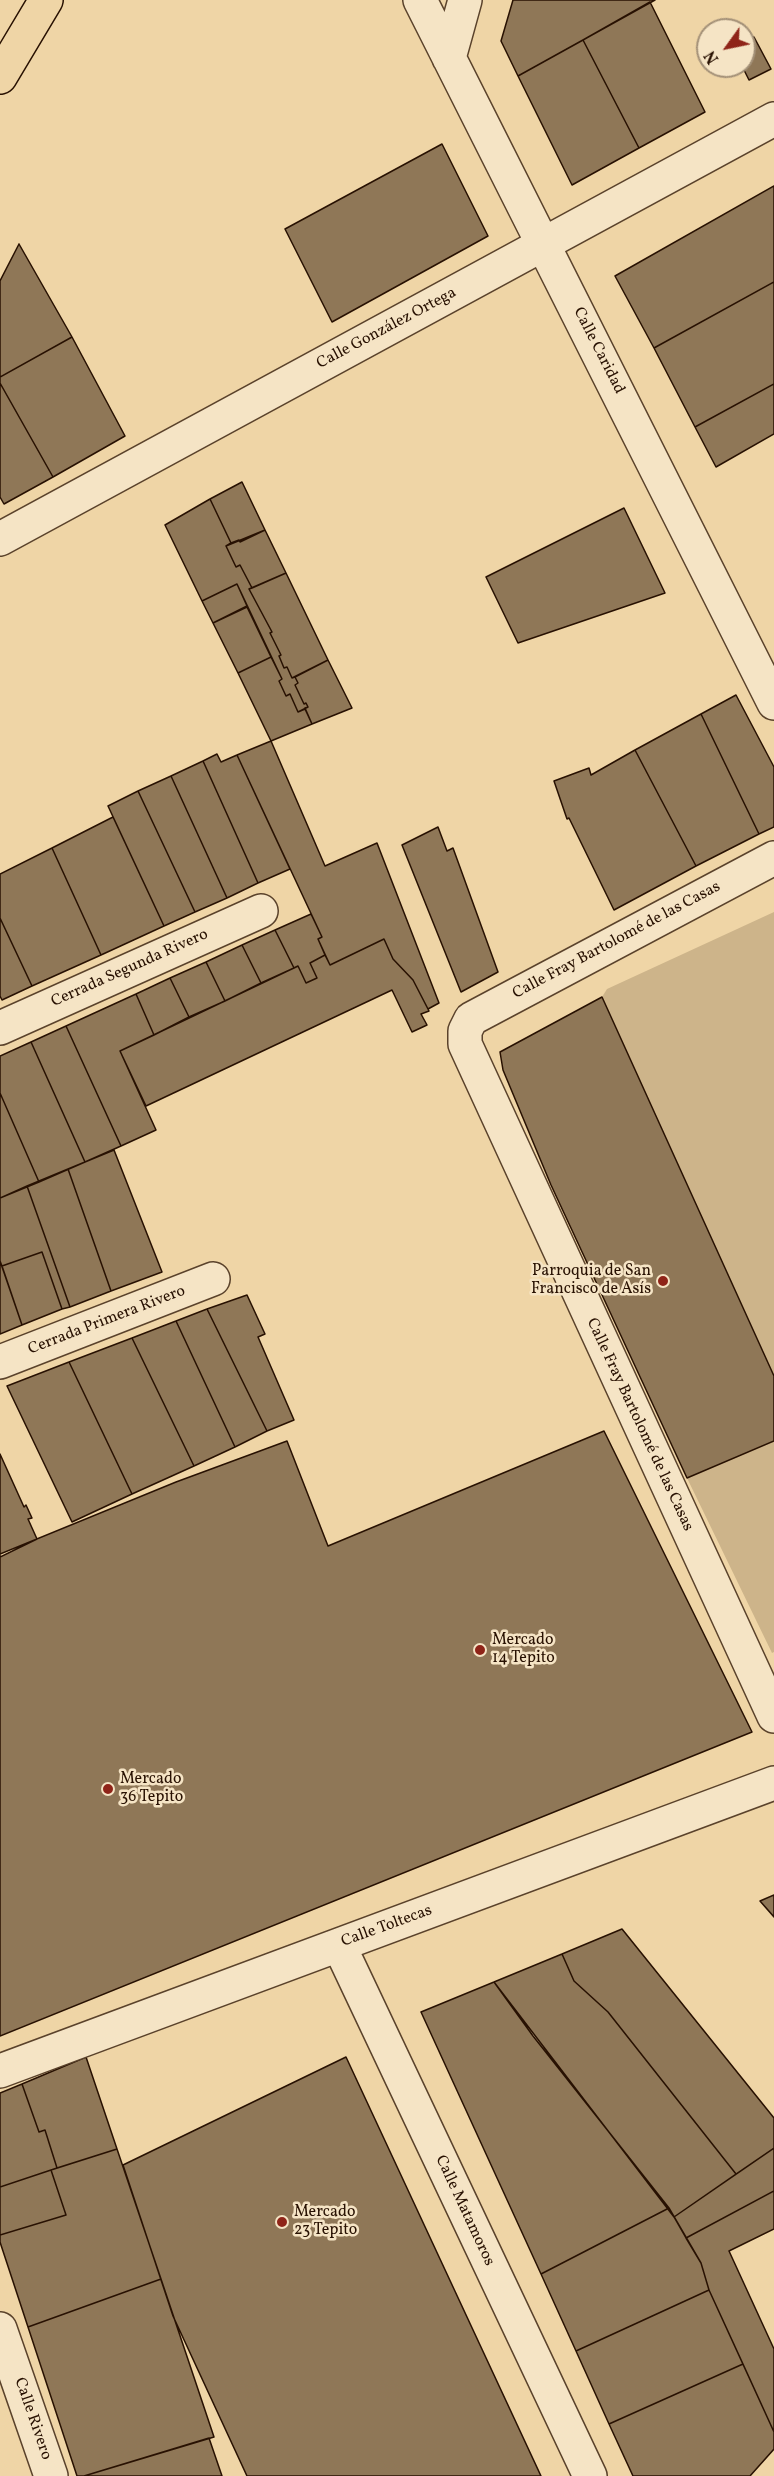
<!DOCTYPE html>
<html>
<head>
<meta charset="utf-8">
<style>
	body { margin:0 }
	#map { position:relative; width:774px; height:2476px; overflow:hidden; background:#efd5a6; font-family:Vollkorn,serif }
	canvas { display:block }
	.north { position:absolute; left:696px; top:18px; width:60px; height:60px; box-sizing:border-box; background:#f5e4c5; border:2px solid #a39077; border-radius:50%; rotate:237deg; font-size:16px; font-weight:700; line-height:24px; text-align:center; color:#281102 }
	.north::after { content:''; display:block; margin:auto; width:21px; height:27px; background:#8f2418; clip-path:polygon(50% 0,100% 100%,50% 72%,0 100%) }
</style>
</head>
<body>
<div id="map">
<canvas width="774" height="2476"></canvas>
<div class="north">N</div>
</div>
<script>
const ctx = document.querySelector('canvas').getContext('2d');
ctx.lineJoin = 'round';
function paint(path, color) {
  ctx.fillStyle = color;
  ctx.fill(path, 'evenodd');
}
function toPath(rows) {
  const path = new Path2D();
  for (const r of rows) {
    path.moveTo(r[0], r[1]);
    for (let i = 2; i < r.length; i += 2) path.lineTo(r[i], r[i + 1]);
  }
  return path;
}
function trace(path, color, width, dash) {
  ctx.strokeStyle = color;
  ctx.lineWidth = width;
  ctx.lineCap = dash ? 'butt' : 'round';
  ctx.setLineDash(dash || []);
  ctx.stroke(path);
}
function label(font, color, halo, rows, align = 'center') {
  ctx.font = font + ' Vollkorn,serif';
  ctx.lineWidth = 5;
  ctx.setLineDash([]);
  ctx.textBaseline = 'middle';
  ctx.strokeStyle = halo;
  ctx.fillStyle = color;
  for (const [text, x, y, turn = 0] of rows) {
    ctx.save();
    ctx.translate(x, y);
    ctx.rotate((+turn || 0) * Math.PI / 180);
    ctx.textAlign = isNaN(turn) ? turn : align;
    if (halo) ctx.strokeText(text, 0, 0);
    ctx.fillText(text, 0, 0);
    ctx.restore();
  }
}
paint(toPath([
	[774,912,774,1376,602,997,607,989],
	[774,1441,774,1652,772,1653,687,1478]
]), '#cdb48a');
const building = toPath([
	[513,0,655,0,518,76,501,41,513,0],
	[650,2,705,112,639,148,583,40,650,2],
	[754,37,771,69,749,80,742,66,744,66,744,42,754,37],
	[583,40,639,148,572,185,518,76,583,40],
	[442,144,488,236,332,322,285,229,442,144],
	[774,186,774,282,654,348,615,276,774,186],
	[19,244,72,337,0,377,0,281,19,244],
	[774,282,774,384,695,427,654,348,774,282],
	[72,337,125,436,53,477,0,383,0,377,72,337],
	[0,383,53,477,4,504,0,497,0,383],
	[774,384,774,434,716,467,695,427,774,384],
	[242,482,265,530,240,542,239,540,231,543,210,499,242,482],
	[210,499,231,543,226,546,236,567,240,565,252,588,249,589,272,632,270,633,281,655,279,656,284,668,287,667,292,678,295,677,298,683,295,685,304,704,306,703,308,707,298,712,290,694,286,696,279,681,282,679,237,584,202,601,165,525,210,499],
	[624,508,665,593,518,643,486,577,624,508],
	[265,530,286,573,252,588,240,565,236,567,226,546,265,530],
	[286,573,328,660,292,678,287,667,284,668,279,656,281,655,270,633,272,632,249,589,286,573],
	[237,584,247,606,213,623,202,601,237,584],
	[247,607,271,657,238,673,213,623,247,607],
	[271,657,282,679,279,681,286,696,290,694,298,712,305,709,312,724,271,741,238,673,271,657],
	[328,660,352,708,312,724,305,708,308,707,306,703,304,704,295,685,298,683,295,677,328,660],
	[736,695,774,767,774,827,759,834,701,714,736,695],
	[701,714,759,834,696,866,635,750,701,714],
	[271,741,325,866,377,843,439,1003,428,1009,413,980,393,959,384,939,330,965,318,939,322,937,237,755,271,741],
	[635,750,696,866,614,910,569,818,567,819,554,781,589,768,591,775,635,750],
	[217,754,221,762,237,755,290,869,258,883,203,761,217,754],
	[203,761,258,883,227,898,171,776,203,761],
	[171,776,227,898,195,912,138,791,171,776],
	[138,791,195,912,164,926,108,806,138,791],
	[113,817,164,926,101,955,52,848,113,817],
	[438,827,447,851,453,848,498,972,461,992,402,845,438,827],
	[52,848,101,955,32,986,0,918,0,874,52,848],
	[311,914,322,937,318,939,325,955,310,963,317,978,306,983,298,966,294,968,275,930,311,914],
	[0,918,32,986,2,1000,0,996,0,918],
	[275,930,294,968,261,983,242,945,275,930],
	[384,939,393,959,413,980,429,1011,421,1014,427,1025,412,1032,392,990,146,1106,120,1051,298,966,306,983,317,978,310,963,325,955,330,965,384,939],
	[242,945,261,983,225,1001,206,962,242,945],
	[206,962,225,1001,189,1017,170,978,206,962],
	[170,978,189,1017,154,1035,136,994,170,978],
	[136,994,154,1035,120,1051,156,1130,121,1146,66,1026,136,994],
	[602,997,774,1376,774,1441,687,1478,551,1185,503,1070,500,1052,602,997],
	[66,1026,121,1146,85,1162,31,1042,66,1026],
	[31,1042,85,1162,39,1182,0,1093,0,1056,31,1042],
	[0,1093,39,1182,0,1198,0,1093],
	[114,1150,162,1272,111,1291,68,1169,114,1150],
	[68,1169,111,1291,70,1307,27,1186,68,1169],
	[27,1186,70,1307,62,1309,42,1252,2,1266,0,1261,0,1198,27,1186],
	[42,1252,62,1309,22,1325,2,1266,42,1252],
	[0,1261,22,1325,0,1334,0,1261],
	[247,1295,265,1334,258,1337,294,1420,267,1431,207,1309,247,1295],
	[207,1309,267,1431,235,1447,176,1321,207,1309],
	[176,1321,235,1447,194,1466,132,1338,176,1321],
	[132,1338,194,1466,132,1494,69,1362,132,1338],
	[69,1362,132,1494,72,1522,7,1386,69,1362],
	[604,1431,752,1732,0,2036,0,1554,176,1482,287,1441,328,1546,604,1431],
	[0,1454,24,1507,26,1505,32,1518,28,1519,37,1539,0,1557,0,1454],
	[774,1895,774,1917,760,1901,774,1895],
	[622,1929,774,2118,774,2148,736,2174,608,2012,574,1981,562,1954,622,1929],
	[562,1954,574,1981,608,2012,736,2174,674,2217,494,1982,562,1954],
	[494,1982,533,2036,669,2208,541,2274,421,2012,494,1982],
	[86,2057,117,2149,57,2168,45,2130,39,2132,22,2084,86,2057],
	[346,2057,541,2476,247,2476,173,2316,123,2165,346,2057],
	[22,2084,39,2132,45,2130,57,2168,0,2187,0,2093,22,2084],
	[774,2148,774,2191,686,2238,674,2217,774,2148],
	[117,2149,161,2279,28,2327,0,2242,0,2235,66,2215,51,2170,117,2149],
	[51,2170,66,2215,0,2235,0,2187,51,2170],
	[774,2191,774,2229,729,2251,774,2349,774,2432,709,2290,701,2263,686,2238,774,2191],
	[669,2208,701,2263,709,2290,576,2351,541,2274,669,2208],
	[161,2279,214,2437,84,2476,77,2476,28,2327,161,2279],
	[709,2290,743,2364,609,2424,576,2351,709,2290],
	[743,2364,774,2432,774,2449,750,2476,633,2476,609,2424,743,2364],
	[209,2438,222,2476,84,2476,209,2438]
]);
paint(building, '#8f7757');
trace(building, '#281102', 1.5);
const minor = toPath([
	[420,0,774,703],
	[449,58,465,0],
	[0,539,774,119],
	[774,858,471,1019,465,1031,465,1044,774,1716],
	[0,1028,261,911],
	[0,1362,213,1279],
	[339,1945,590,2476],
	[0,2071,774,1783],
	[0,2329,51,2476]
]);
const major = toPath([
	[0,77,46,0]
]);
trace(minor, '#5a422b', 36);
trace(major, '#281102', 36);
trace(minor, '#f5e4c5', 33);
trace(major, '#efd5a6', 33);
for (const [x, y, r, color] of [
	[663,1281,6,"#8f2418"],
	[480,1650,6,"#8f2418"],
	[108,1789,6,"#8f2418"],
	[282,2222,6,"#8f2418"]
]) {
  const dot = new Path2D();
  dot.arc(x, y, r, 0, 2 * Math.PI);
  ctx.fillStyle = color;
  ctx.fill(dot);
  trace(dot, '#f5e4c5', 2);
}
label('16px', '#281102', '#f5e4c5', [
	["Calle González Ortega",387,329,-28],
	["Calle Caridad",598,351,63],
	["Calle Fray Bartolomé de las Casas",617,941,-28],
	["Cerrada Segunda Rivero",130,969,-24],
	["Cerrada Primera Rivero",107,1321,-21],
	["Calle Fray Bartolomé de las Casas",639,1425,65],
	["Calle Toltecas",387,1927,-20],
	["Calle Matamoros",464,2211,65],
	["Calle Rivero",32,2419,71]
]);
label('16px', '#281102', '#f5e4c5', [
	["Parroquia de San",651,1272,"right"],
	["Francisco de Asís",651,1290,"right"],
	["Mercado",492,1641],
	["14 Tepito",492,1659],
	["Mercado",120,1780],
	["36 Tepito",120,1798],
	["Mercado",294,2213],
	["23 Tepito",294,2231]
], 'left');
</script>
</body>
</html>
